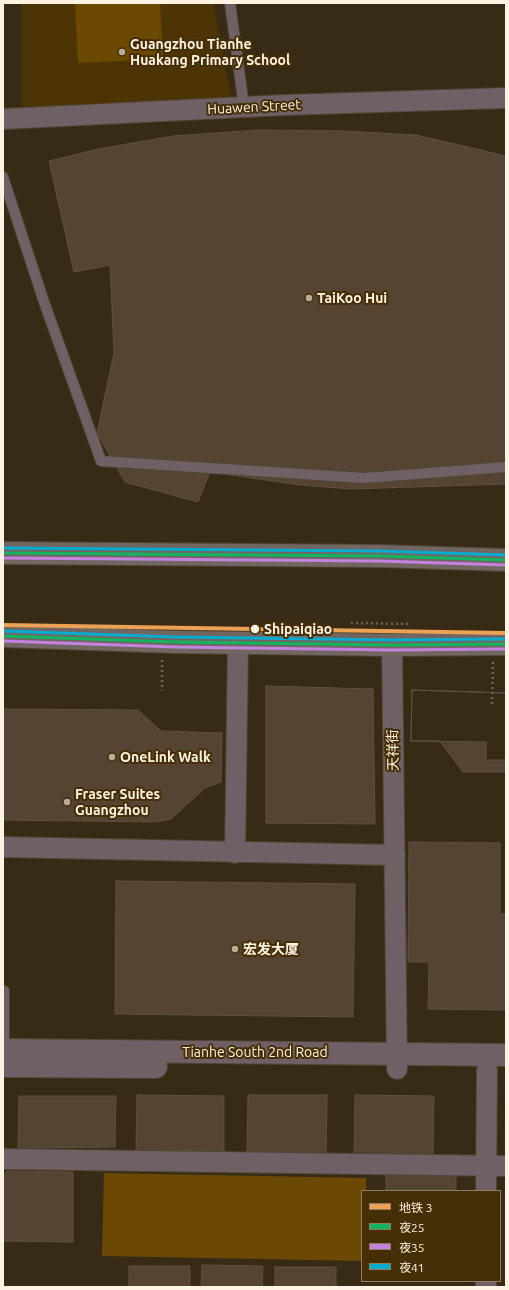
<!DOCTYPE html>
<html>
<head>
<meta charset="utf-8">
<style>
	body { margin:0 }
	#map { position:relative; width:509px; height:1290px; overflow:hidden; background:#372b15; font-family:Ubuntu,"Noto Sans SC",sans-serif }
	canvas { display:block }
	.frame { position:absolute; inset:0; border:4px solid #fff3e3; pointer-events:none }
	.legend { position:absolute; left:361px; top:1190px; width:140px; height:92px; box-sizing:border-box; background:#462f06; border:1px solid #907d5e; margin:0; padding:5px 7px; list-style:none; font-size:12px; color:#fff3e3 }
	.legend li { display:flex; align-items:center; gap:8px; height:20px }
	.legend b { width:20px; border:1px solid #907d5e }
</style>
</head>
<body>
<div id="map">
<canvas width="509" height="1290"></canvas>
<div class="frame"></div>
<ul class="legend">
<li><b style="height:5px;background:#eca154"></b>地铁 3</li>
<li><b style="height:5px;background:#13b361"></b>夜25</li>
<li><b style="height:5px;background:#c483df"></b>夜35</li>
<li><b style="height:5px;background:#06acd0"></b>夜41</li>
</ul>
</div>
<script>
const ctx = document.querySelector('canvas').getContext('2d');
ctx.lineJoin = 'round';
function paint(path, color) {
  ctx.fillStyle = color;
  ctx.fill(path, 'evenodd');
}
function toPath(rows) {
  const path = new Path2D();
  for (const r of rows) {
    path.moveTo(r[0], r[1]);
    for (let i = 2; i < r.length; i += 2) path.lineTo(r[i], r[i + 1]);
  }
  return path;
}
function trace(path, color, width, dash) {
  ctx.strokeStyle = color;
  ctx.lineWidth = width;
  ctx.lineCap = dash ? 'butt' : 'round';
  ctx.setLineDash(dash || []);
  ctx.stroke(path);
}
function label(font, color, halo, rows, align = 'center') {
  ctx.font = font + ' Ubuntu,"Noto Sans SC",sans-serif';
  ctx.lineWidth = 4;
  ctx.setLineDash([]);
  ctx.textBaseline = 'middle';
  ctx.strokeStyle = halo;
  ctx.fillStyle = color;
  for (const [text, x, y, turn = 0] of rows) {
    ctx.save();
    ctx.translate(x, y);
    ctx.rotate((+turn || 0) * Math.PI / 180);
    ctx.textAlign = isNaN(turn) ? turn : align;
    if (halo) ctx.strokeText(text, 0, 0);
    ctx.fillText(text, 0, 0);
    ctx.restore();
  }
}
paint(toPath([
	[22,3,213,3,232,100,22,107]
]), '#4d3404');
paint(toPath([
	[75,3,160,3,163,59,78,63],
	[104,1173,366,1178,366,1191,362,1191,362,1261,102,1256]
]), '#6c4903');
const building = toPath([
	[259,130,343,131,416,135,506,156,506,484,352,489,300,485,210,472,198,502,125,482,97,433,114,353,110,265,74,272,49,161,98,149,173,136,259,130],
	[266,686,373,689,375,824,266,823,266,686],
	[412,690,506,693,506,760,486,760,486,742,411,741,412,690],
	[412,690,506,693,506,772,463,772,440,741,411,741,412,690],
	[3,709,138,710,161,731,222,733,221,782,205,788,171,819,155,822,3,820,3,709],
	[409,842,500,843,500,914,506,914,506,1010,428,1009,429,962,408,962,409,842],
	[116,881,355,884,353,1017,115,1014,116,881],
	[137,1095,224,1096,224,1151,136,1151,137,1095],
	[248,1095,327,1095,326,1158,247,1158,248,1095],
	[355,1095,434,1096,433,1158,354,1158,355,1095],
	[19,1096,116,1096,115,1147,18,1148,19,1096],
	[7,1171,73,1172,73,1242,3,1241,3,1175,7,1171],
	[386,1171,456,1173,456,1191,386,1191,386,1171],
	[202,1265,263,1266,262,1287,201,1287,202,1265],
	[129,1266,190,1266,190,1287,129,1287,129,1266],
	[275,1267,336,1267,336,1287,275,1287,275,1267]
]);
paint(building, '#544431');
trace(building, '#5e5142', 1);
const service = toPath([
	[230,3,244,107],
	[3,177,44,302,101,461,364,478,506,467],
	[4,1052,4,991]
]);
const minor = toPath([
	[3,119,285,105,506,98],
	[392,645,397,1069],
	[3,847,395,855],
	[235,853,238,643],
	[3,1159,506,1166],
	[486,1191,487,1070],
	[486,1281,486,1287]
]);
const tertiary = toPath([
	[3,1050,506,1055],
	[3,1066,156,1067]
]);
const trunk = toPath([
	[3,553,379,556,506,560],
	[3,636,175,642,392,645,506,644]
]);
trace(service, '#504634', 12);
trace(minor, '#504634', 22);
trace(tertiary, '#504634', 24);
trace(trunk, '#504634', 24);
trace(toPath([
	[351,623,410,624],
	[162,660,162,691],
	[492,704,493,662]
]), '#6e625e', 2.5, [2, 3]);
trace(service, '#6e6064', 10);
trace(minor, '#6e6064', 20);
trace(tertiary, '#6e6064', 22);
trace(trunk, '#726662', 22);
trace(toPath([
	[3,553,379,556,506,560],
	[3,636,175,642,392,645,506,644]
]), '#13b361', 3);
trace(toPath([
	[3,558,379,561,506,565],
	[3,641,175,647,392,650,506,649]
]), '#c483df', 3);
trace(toPath([
	[3,548,379,551,506,555],
	[3,631,175,637,392,640,506,639]
]), '#06acd0', 3);
trace(toPath([
	[3,625,506,633]
]), '#eca154', 4);
for (const [x, y, r, color] of [
	[122,52,4,"#b9ad9b"],
	[309,298,4,"#b9ad9b"],
	[255,629,5,"#fff3e3"],
	[112,757,4,"#b9ad9b"],
	[67,802,4,"#b9ad9b"],
	[235,949,4,"#b9ad9b"]
]) {
  const dot = new Path2D();
  dot.arc(x, y, r, 0, 2 * Math.PI);
  ctx.fillStyle = color;
  ctx.fill(dot);
  trace(dot, '#462f06', 1.5);
}
label('bold 14px', '#fff3e3', '#462f06', [
	["Guangzhou Tianhe",130,44],
	["Huakang Primary School",130,60],
	["TaiKoo Hui",317,298],
	["OneLink Walk",120,757],
	["Fraser Suites",75,794],
	["Guangzhou",75,810],
	["宏发大厦",243,949]
], 'left');
label('14px', '#fff3e3', '#462f06', [
	["Huawen Street",254,107,-3],
	["天祥街",393,750,-91],
	["Tianhe South 2nd Road",255,1052]
]);
label('bold 14px', '#fff3e3', '#462f06', [
	["Shipaiqiao",264,629]
], 'left');
</script>
</body>
</html>
